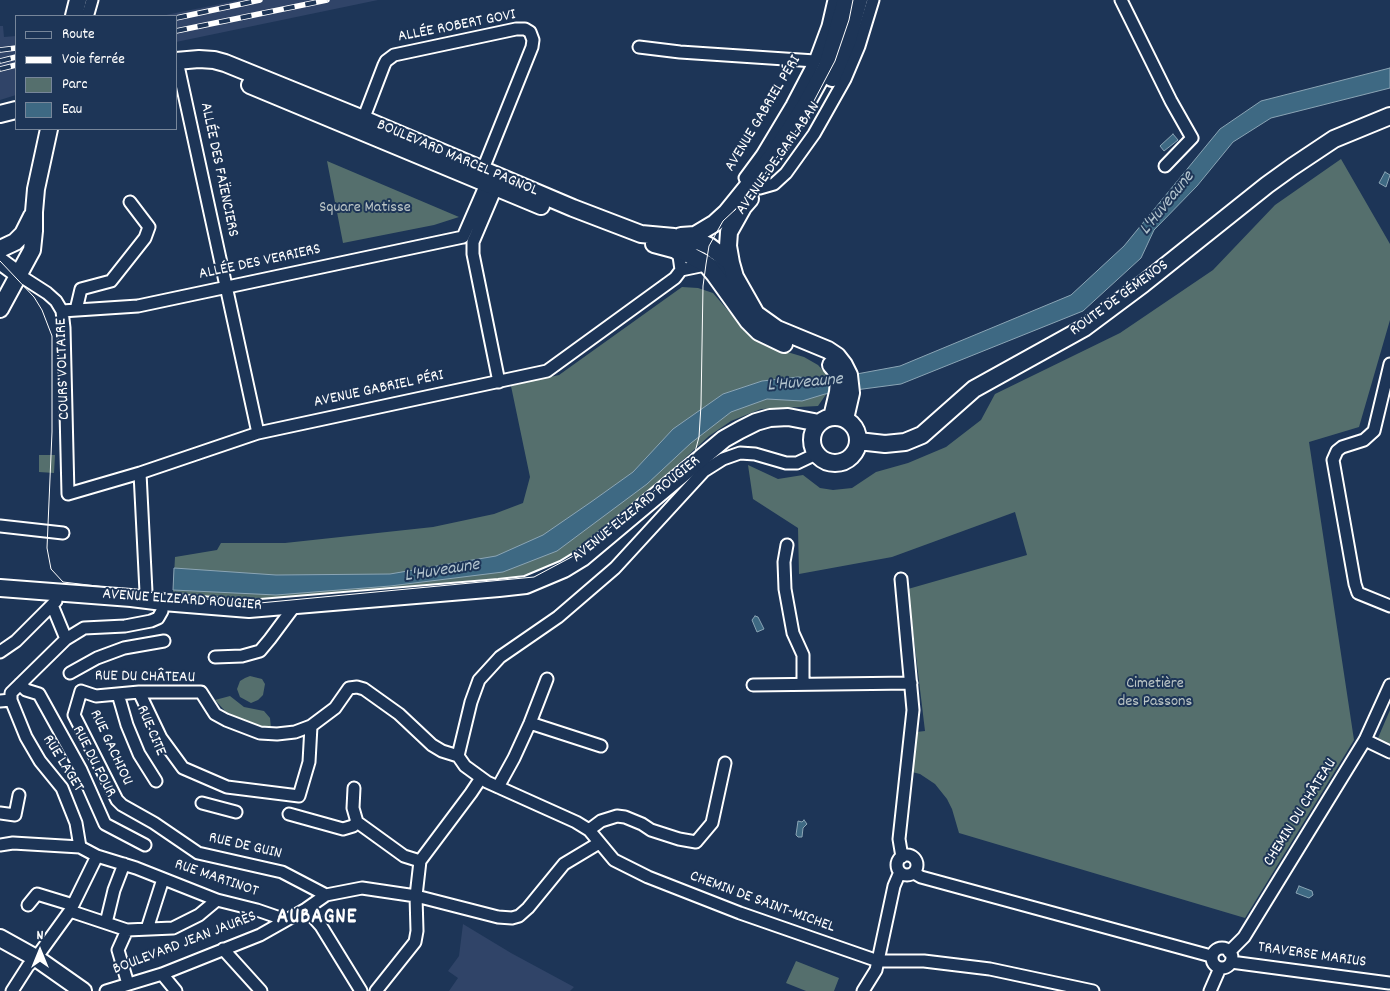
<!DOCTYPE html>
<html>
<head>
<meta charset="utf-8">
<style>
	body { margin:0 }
	#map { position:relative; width:1390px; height:991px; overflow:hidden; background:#1d3557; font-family:Dekko,sans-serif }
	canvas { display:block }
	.legend { position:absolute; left:15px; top:15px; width:162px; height:115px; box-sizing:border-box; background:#1d3557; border:1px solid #77869a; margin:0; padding:6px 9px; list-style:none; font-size:15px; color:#fff }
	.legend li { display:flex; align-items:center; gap:10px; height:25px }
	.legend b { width:25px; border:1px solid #77869a }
	.north { position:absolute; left:15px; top:926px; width:50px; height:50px; -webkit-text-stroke:4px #1d3557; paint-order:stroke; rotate:0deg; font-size:14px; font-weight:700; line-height:20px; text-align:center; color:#fff }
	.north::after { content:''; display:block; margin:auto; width:18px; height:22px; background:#fff; clip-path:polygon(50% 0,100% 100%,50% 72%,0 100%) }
</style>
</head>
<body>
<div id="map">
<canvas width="1390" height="991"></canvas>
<ul class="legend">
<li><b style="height:6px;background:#1d3557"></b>Route</li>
<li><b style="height:6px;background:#fff"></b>Voie ferrée</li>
<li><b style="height:14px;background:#556f6d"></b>Parc</li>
<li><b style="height:14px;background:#3e6983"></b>Eau</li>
</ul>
<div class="north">N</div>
</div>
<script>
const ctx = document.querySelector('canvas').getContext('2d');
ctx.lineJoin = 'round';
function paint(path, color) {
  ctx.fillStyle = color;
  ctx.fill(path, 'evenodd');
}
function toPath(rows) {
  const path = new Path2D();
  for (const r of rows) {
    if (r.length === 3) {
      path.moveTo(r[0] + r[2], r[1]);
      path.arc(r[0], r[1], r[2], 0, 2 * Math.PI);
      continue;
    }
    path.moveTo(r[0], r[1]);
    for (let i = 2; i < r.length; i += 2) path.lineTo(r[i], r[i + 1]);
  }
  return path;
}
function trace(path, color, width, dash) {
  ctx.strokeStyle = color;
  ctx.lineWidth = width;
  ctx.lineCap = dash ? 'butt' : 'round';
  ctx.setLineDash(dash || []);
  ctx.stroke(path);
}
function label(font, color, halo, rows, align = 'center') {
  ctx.font = font + ' Dekko,sans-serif';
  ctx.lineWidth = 4;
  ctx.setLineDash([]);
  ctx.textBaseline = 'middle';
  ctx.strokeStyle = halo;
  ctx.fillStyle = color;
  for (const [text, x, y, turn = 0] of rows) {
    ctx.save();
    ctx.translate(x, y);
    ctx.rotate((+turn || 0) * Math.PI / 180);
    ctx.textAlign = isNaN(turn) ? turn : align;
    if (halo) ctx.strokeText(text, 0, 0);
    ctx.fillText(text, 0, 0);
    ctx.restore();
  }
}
paint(toPath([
	[240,0,378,0,176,42,176,16,161,16],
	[0,26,3,26,4,37,16,36,16,95,0,100],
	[463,924,511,953,574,987,570,991,449,991,458,978,448,971,459,956]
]), '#304468');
paint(toPath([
	[1341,159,1390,244,1390,320,1359,427,1309,442,1354,740,1245,918,959,833,952,809,947,799,935,784,920,774,912,772,916,732,925,731,908,589,1027,555,1015,512,892,557,799,574,798,528,753,499,748,465,778,479,803,475,820,488,833,490,852,488,876,472,908,463,946,447,981,420,995,394,1120,333,1213,270,1275,205],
	[327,161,459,217,434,225,343,243],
	[682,287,698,288,713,293,750,336,764,345,804,357,818,365,826,374,829,390,818,406,761,409,731,421,709,436,635,504,566,561,528,574,483,584,248,602,173,595,175,557,217,550,221,543,285,543,433,527,494,514,523,503,530,477,511,386,559,375],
	[39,455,55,455,54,473,39,472],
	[250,676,262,679,265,684,263,695,258,700,251,703,240,697,237,689,240,681,245,678],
	[230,696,244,707,264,711,270,718,271,728,260,727,241,720,225,711,215,700],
	[1390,710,1390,744,1378,738],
	[796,961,839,978,834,991,806,991,786,983]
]), '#556f6d');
const water = toPath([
	[1390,68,1390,88,1271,118,1233,142,1197,186,1154,230,1141,258,1083,311,901,384,825,394,802,401,767,399,731,412,691,443,647,484,557,551,503,572,390,586,276,595,173,590,174,568,276,575,390,574,496,556,543,535,591,502,633,472,673,429,723,394,762,381,798,377,824,380,900,366,1071,295,1124,246,1220,129,1261,101,1390,68],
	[1173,134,1178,140,1164,151,1160,146,1173,134],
	[1385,172,1390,175,1386,187,1379,183,1385,172],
	[755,616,758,617,764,629,757,632,752,620,755,616],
	[804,820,807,824,803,828,802,837,798,837,796,835,798,821,802,822,804,820],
	[1299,886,1312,891,1313,895,1309,898,1296,893,1299,886]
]);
paint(water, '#3e6983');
trace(water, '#8ba5b5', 1);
const street = toPath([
	[1121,0,1171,101,1192,138,1165,166],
	[82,16,88,14,92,0],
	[639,47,680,52,815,61],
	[177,61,258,433],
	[361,125,384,65,386,61,394,55,516,29,525,29,530,32,533,40,532,47,483,169,486,184,463,237],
	[745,178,762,155,792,105,815,61,828,26,834,0],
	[494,181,496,188,473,242,473,254,499,382],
	[760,188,774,184,786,173,814,134,845,79,859,46,873,0],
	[681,270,710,264,718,268,736,286],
	[19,275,47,293,56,301,62,311,64,328,68,494,140,473,258,433,547,371,675,278,681,270,679,256,670,248],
	[76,310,81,289,111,281,145,238,149,227,130,202],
	[62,311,138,306,463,237],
	[1390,364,1374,431,1364,440,1342,447,1337,451,1333,460,1355,584,1358,593,1390,606],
	[140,473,146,592,145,600],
	[0,526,63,533],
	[787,545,784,562,785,589,793,633,803,655,803,683],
	[901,579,913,710,899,839,902,857],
	[66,639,84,628,125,626,151,621,158,618,162,611],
	[0,652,16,641,56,601],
	[215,657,242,656,260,651,270,639,296,604],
	[70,673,97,658,124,648,164,641],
	[20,684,26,690,39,694,81,770,105,824,145,845],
	[753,685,911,683],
	[139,692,161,738,183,768,227,787,299,796,309,762,311,726],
	[118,694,127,725,139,754,156,781],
	[11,700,26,737,40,761,62,788,76,823,80,847],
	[0,701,11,700,11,693,66,639,52,605],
	[530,723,601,746],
	[1365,740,1390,752],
	[458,756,465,766,487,782,576,822,589,830,614,860,648,877,740,913,878,961,924,961,990,969,1093,991],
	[458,756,471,702,479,680,500,657,558,617,615,568,704,471,723,459,740,453,755,454,786,463,797,463,816,454],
	[498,787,514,758,530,723,547,679],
	[354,788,353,808,357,822,404,856,420,861],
	[202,803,236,812],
	[0,813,15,815,19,795],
	[289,814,343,829,353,826,357,822],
	[589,830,601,821,617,816,625,817,642,824,651,830,679,839,696,842,712,823,725,763],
	[0,845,13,843,80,847,97,856,136,868,217,900,257,910,286,920],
	[907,865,10],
	[914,873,921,877,1211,956],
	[326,895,282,872,198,853,154,823,122,805,117,800,74,715,81,691,96,696,139,692,201,692,215,714,226,720,260,733,277,734,295,732,311,726,335,708,349,688,357,687,364,689,399,714,432,745,442,751,458,756],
	[28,905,37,894,73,905],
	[306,909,321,926,361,991],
	[70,911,127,930,173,928,199,915,217,900],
	[106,923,114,890,124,864],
	[147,929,163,879],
	[127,930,118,950,128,984],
	[1222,958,10],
	[223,949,261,991],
	[1229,952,1244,937,1365,740,1390,685],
	[1231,962,1389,983],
	[162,974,176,991],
	[12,991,28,966,36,958,70,911,97,856],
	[106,991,162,974,260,935,306,909,326,895,362,888,416,896,498,917,512,918,519,916,528,908,564,864,599,843],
	[376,991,415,942,417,931,416,896,420,861,471,793,481,778],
	[863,991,876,970,894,886,900,872],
	[1210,991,1220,968]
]);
const secondary = toPath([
	[74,16,78,0],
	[176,61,199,59,214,60,225,63,363,119,573,208,641,234,674,237,700,242,709,246,731,263,735,277,756,314,777,329,828,350,837,356,844,365,849,375,851,393,845,419],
	[832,78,848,40,859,0],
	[250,85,541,206],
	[0,114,16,110],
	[681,236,695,235,715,223,726,213,773,155,805,106,827,66,846,0],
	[654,244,684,252,706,264,715,275,748,321,759,332,784,344],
	[0,249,15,242,23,234,32,216],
	[0,261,19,275],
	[731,263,728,246,729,232,743,207,750,199],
	[0,309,32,250,34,231,34,212,36,189,49,129],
	[831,365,836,371,839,380,838,392,832,417],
	[835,440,23],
	[858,441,885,444,905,442,922,435,974,389,1084,328,1143,284,1267,185,1292,167,1334,139,1390,116],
	[0,588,131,598,163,602,249,609,499,588,526,585,564,569,582,558,724,439,740,430,756,422,770,418,788,417,819,423],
	[0,938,36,958,83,991]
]);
trace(street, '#fff', 15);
trace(secondary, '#fff', 20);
trace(street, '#1d3557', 11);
trace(secondary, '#1d3557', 16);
trace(toPath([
	[734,211,755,188,805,118,835,61,849,20,853,0],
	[0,261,34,297,42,310,52,336,52,432,47,548,51,569,63,582,249,604,534,577,581,552,685,465,695,452,699,437,701,405,703,286,706,264,709,246,723,221,738,207]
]), '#fff', 1);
const rail = toPath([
	[176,18,260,0],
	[176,31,327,0],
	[0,50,16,48],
	[0,61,16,57],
	[0,69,16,65]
]);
trace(rail, '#fff', 5.5);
trace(rail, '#1d3557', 4, [11]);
label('16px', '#fff', '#1d3557', [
	["ALLÉE ROBERT GOVI",457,27,-11],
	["AVENUE GABRIEL PÉRI",764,114,-59],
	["BOULEVARD MARCEL PAGNOL",457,159,23],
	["AVENUE DE GARLABAN",779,159,-55],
	["ALLÉE DES FAÏENCIERS",218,170,78],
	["ALLÉE DES VERRIERS",260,263,-12],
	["ROUTE DE GÉMENOS",1120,299,-36],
	["COURS VOLTAIRE",64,369,-92],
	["AVENUE GABRIEL PÉRI",379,390,-12],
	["AVENUE ELZEARD ROUGIER",637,510,-39],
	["AVENUE ELZEARD ROUGIER",182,601,4],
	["RUE DU CHÂTEAU",145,678,1],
	["RUE CITE",150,731,67],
	["RUE GACHIOU",110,748,65],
	["RUE DU FOUR",93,762,63],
	["RUE LAGET",62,764,58],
	["CHEMIN DU CHÂTEAU",1301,813,-58],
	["RUE DE GUIN",245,847,13],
	["RUE MARTINOT",216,879,19],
	["CHEMIN DE SAINT-MICHEL",762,903,20],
	["BOULEVARD JEAN JAURÈS",185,944,-21],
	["TRAVERSE MARIUS",1312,956,8]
]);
label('16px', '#bbc5c5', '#1d3557', [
	["Square Matisse",365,209],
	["Cimetière",1155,685],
	["des Passons",1155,703]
]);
label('italic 18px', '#b2c3cd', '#1d3557', [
	["L'Huveaune",1168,204,-51],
	["L'Huveaune",805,384,-5],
	["L'Huveaune",442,572,-9]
]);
ctx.letterSpacing = '1px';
label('bold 21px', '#fff', '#1d3557', [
	["AUBAGNE",317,919]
]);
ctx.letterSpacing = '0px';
</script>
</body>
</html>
